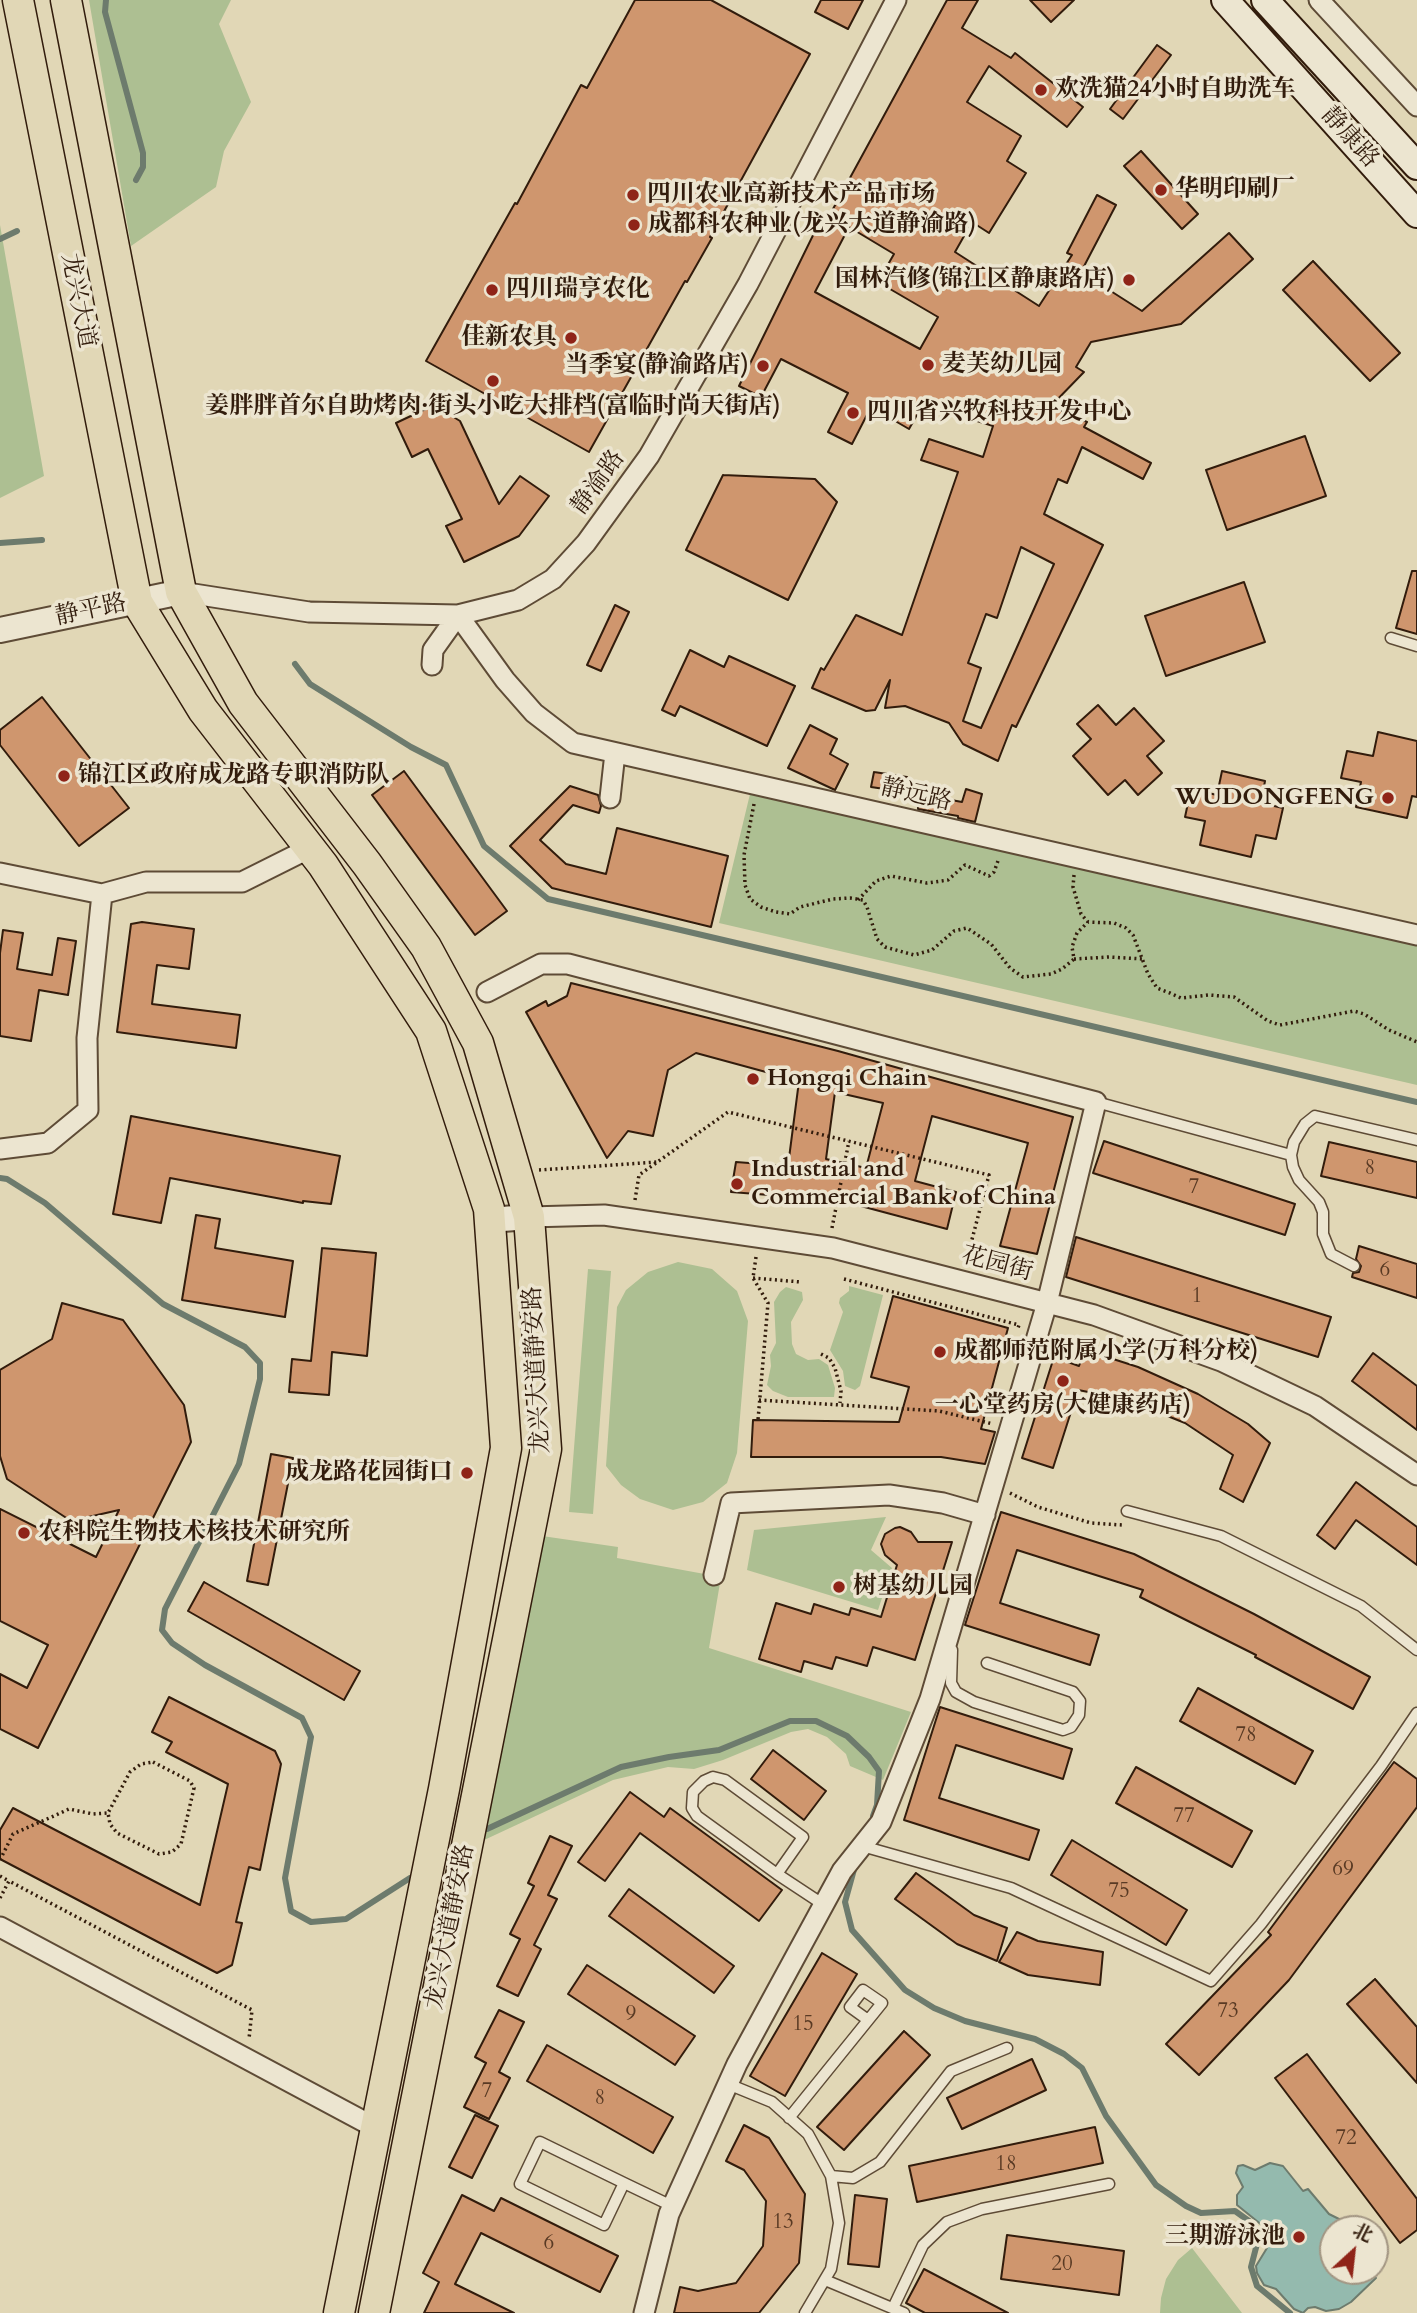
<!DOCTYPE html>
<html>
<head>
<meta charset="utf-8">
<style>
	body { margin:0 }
	#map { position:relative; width:1417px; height:2313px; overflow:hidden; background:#e1d7b6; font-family:Cardo,"Noto Serif SC",serif }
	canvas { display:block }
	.north { position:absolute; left:1319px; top:2215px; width:70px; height:70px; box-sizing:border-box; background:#ece5d0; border:2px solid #a29582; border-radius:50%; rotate:27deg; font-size:19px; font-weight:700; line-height:28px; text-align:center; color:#321c0c }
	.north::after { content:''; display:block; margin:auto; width:24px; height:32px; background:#8f2418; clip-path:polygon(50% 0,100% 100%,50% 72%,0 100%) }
</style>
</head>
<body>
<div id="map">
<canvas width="1417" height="2313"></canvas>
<div class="north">北</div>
</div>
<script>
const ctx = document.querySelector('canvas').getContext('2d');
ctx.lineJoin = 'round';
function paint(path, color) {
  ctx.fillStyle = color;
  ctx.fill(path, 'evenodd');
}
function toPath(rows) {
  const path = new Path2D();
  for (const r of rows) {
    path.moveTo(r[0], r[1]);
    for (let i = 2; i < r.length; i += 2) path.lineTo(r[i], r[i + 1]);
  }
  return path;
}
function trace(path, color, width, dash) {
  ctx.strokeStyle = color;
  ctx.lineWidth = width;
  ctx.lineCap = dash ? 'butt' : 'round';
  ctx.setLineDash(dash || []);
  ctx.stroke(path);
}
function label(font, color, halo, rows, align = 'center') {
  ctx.font = font + ' Cardo,"Noto Serif SC",serif';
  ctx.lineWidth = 7;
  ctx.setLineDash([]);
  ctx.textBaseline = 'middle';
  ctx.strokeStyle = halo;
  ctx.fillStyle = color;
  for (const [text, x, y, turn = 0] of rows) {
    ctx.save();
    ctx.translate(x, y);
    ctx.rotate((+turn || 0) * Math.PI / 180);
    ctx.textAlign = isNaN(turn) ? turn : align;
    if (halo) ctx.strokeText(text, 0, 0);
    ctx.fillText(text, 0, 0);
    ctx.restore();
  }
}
paint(toPath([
	[89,0,231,0,219,24,251,102,224,151,216,187,131,246],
	[0,225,44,476,0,498],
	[750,794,1417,945,1417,1085,719,923],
	[678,1262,712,1269,737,1291,748,1321,737,1453,727,1483,703,1502,673,1510,640,1499,621,1485,606,1466,617,1307,626,1290,648,1272],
	[588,1269,611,1271,593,1514,569,1512],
	[849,1286,883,1295,860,1386,855,1390,845,1386,843,1371,830,1350,843,1312,839,1303,840,1298,849,1291],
	[786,1287,802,1292,803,1300,791,1322,792,1344,796,1354,808,1360,819,1359,828,1365,835,1388,834,1397,788,1397,773,1391,767,1385,771,1366,770,1355,776,1343,774,1302,780,1292],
	[886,1517,871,1550,892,1568,878,1610,747,1570,754,1530],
	[542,1536,618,1547,617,1558,721,1577,709,1648,911,1712,883,1780,850,1766,846,1754,827,1737,808,1729,791,1732,723,1760,694,1769,668,1767,613,1780,482,1841],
	[1192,2248,1242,2313,1160,2313,1161,2298,1166,2279,1178,2260]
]), '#adbf92');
const water = toPath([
	[1270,2163,1283,2166,1303,2191,1308,2189,1329,2214,1341,2220,1344,2229,1333,2229,1333,2271,1371,2271,1376,2278,1351,2302,1339,2309,1326,2311,1315,2307,1308,2308,1303,2313,1294,2309,1276,2289,1264,2285,1257,2273,1256,2266,1267,2248,1263,2226,1237,2205,1237,2195,1243,2187,1236,2173,1238,2166,1243,2165,1255,2170,1270,2163]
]);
paint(water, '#94baae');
trace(water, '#6d7b6d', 2);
trace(toPath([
	[106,0,105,12,143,153,143,167,136,180],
	[0,239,17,231],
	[0,543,42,540],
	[295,664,310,684,411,747,446,765,484,846,548,899,1417,1102],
	[0,1178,7,1179,45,1203,163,1304,245,1347,260,1363,260,1379,239,1464,165,1609,162,1630,172,1643,205,1665,302,1718,311,1737,285,1878,291,1911,311,1922,346,1919,410,1878],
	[487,1829,621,1767,669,1757,719,1750,790,1721,816,1721,847,1736,869,1757,879,1771,877,1805,873,1816],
	[447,1854,450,1853],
	[855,1866,845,1902,852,1930,905,1990,934,2008,965,2021,1035,2039,1064,2054,1082,2068,1106,2116,1156,2185,1186,2206,1201,2213,1235,2211,1249,2221,1258,2240,1251,2267,1257,2286,1290,2313]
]), '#6d7b6d', 6);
const building = toPath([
	[635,0,711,0,810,54,710,237,712,238,687,282,685,281,589,452,426,361,515,203,517,204,581,85,587,88,635,0],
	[821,0,863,0,848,29,815,12,821,0],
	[947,0,978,0,962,28,1011,58,1015,53,1083,107,1067,127,989,66,967,102,1021,136,1007,161,1026,173,989,233,972,222,955,252,1039,306,1072,255,1067,253,1097,195,1116,205,1081,272,1142,311,1229,233,1253,259,1181,324,1091,342,1076,367,1084,372,1051,406,1087,422,1084,427,1151,463,1143,479,1082,447,1067,483,1058,479,1044,514,1103,545,1016,727,1012,725,998,761,963,744,949,723,905,706,885,708,890,680,875,710,866,711,812,688,821,668,824,670,856,615,902,635,958,472,921,460,929,439,983,457,993,426,923,404,909,429,871,407,852,444,828,432,848,393,781,359,761,397,739,386,822,217,827,220,947,0],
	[849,227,894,254,878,282,938,317,920,349,815,292,849,227],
	[1021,547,1054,564,981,728,963,721,981,668,968,663,986,614,997,618,1021,547],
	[1030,0,1074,0,1051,22,1030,0],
	[1157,45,1171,55,1123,119,1110,109,1157,45],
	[1141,151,1198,214,1182,229,1124,166,1141,151],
	[1313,261,1400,353,1370,381,1283,290,1313,261],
	[434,405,460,421,499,504,520,476,549,496,519,536,464,562,446,526,462,519,428,449,412,457,396,423,434,405],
	[1305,436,1326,496,1227,530,1206,470,1305,436],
	[723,475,815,479,837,502,788,600,686,550,723,475],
	[1412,571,1417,571,1417,634,1396,628,1412,571],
	[1244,582,1265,642,1166,676,1145,616,1244,582],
	[615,605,629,612,601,671,587,665,615,605],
	[690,650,724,667,729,656,795,686,767,746,680,706,675,716,662,710,690,650],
	[42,697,129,808,79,846,0,745,0,730,42,697],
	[1098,705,1116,725,1134,708,1164,741,1147,756,1162,773,1138,795,1125,780,1108,795,1073,756,1091,739,1077,724,1098,705],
	[810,725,837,739,830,754,848,764,835,790,788,768,810,725],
	[1378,732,1417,741,1417,797,1412,796,1407,818,1356,807,1361,782,1341,778,1347,751,1373,756,1378,732],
	[404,771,507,911,475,935,372,795,404,771],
	[1222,771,1265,781,1261,803,1283,808,1276,839,1256,835,1251,857,1200,845,1205,821,1185,817,1191,789,1217,795,1222,771],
	[874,772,907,777,905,792,871,787,874,772],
	[570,786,598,795,601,806,599,813,573,805,540,840,566,864,606,874,617,828,728,856,711,927,552,888,510,846,570,786],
	[966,789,982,794,975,822,958,818,958,816,918,809,919,794,962,802,966,789],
	[142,922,194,929,189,969,157,965,152,1004,240,1015,236,1048,117,1032,131,924,142,922],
	[3,930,23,933,17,969,52,975,58,938,76,941,68,995,39,990,31,1041,0,1036,0,953,3,930],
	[571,983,838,1051,1073,1117,1037,1254,1000,1246,1028,1143,932,1116,915,1181,956,1192,947,1229,857,1205,820,1199,731,1192,736,1162,788,1166,799,1081,696,1053,668,1070,653,1136,628,1131,607,1158,526,1012,546,1001,548,1006,567,996,571,983],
	[835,1092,883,1103,866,1168,826,1159,835,1092],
	[131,1116,340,1156,331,1204,303,1201,303,1203,170,1178,161,1223,113,1214,131,1116],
	[1104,1141,1295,1204,1285,1235,1093,1173,1104,1141],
	[1329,1142,1417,1162,1417,1198,1321,1176,1329,1142],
	[196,1215,220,1219,215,1248,293,1261,285,1317,182,1300,196,1215],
	[1076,1237,1331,1317,1318,1357,1066,1277,1076,1237],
	[1359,1246,1417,1264,1417,1298,1352,1277,1353,1273,1359,1272,1361,1266,1356,1259,1359,1246],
	[322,1248,376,1253,367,1356,332,1352,329,1395,289,1392,292,1359,311,1361,322,1248],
	[893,1296,1008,1328,981,1429,995,1432,985,1464,941,1457,751,1457,753,1420,899,1422,909,1387,871,1377,893,1296],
	[62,1303,123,1320,184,1405,191,1442,38,1748,0,1729,0,1674,27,1688,48,1645,0,1621,0,1509,96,1557,119,1510,71,1521,7,1479,0,1456,0,1370,52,1339,62,1303],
	[1085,1350,1138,1367,1198,1394,1248,1424,1270,1443,1243,1502,1220,1489,1233,1455,1185,1423,1125,1399,1078,1390,1053,1468,1022,1458,1054,1357,1079,1366,1085,1350],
	[1373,1353,1417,1386,1417,1430,1352,1381,1373,1353],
	[271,1454,293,1458,268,1585,247,1581,271,1454],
	[1356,1482,1417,1527,1417,1565,1356,1520,1335,1549,1317,1535,1356,1482],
	[1001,1512,1134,1554,1254,1614,1370,1677,1353,1709,1255,1657,1256,1655,1140,1597,1143,1590,1017,1550,1000,1603,1099,1635,1090,1665,965,1625,1001,1512],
	[900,1527,911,1532,918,1542,952,1542,915,1660,873,1647,867,1666,836,1657,832,1669,804,1661,801,1672,759,1659,776,1603,811,1614,814,1604,849,1615,851,1608,881,1617,897,1565,885,1555,881,1544,885,1534,895,1528,900,1527],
	[204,1582,360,1671,344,1700,188,1611,204,1582],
	[1198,1688,1313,1751,1295,1784,1180,1721,1198,1688],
	[169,1697,275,1751,281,1764,260,1870,249,1867,236,1922,242,1923,232,1965,217,1973,0,1859,0,1830,13,1808,200,1905,228,1784,166,1752,172,1742,152,1732,169,1697],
	[940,1707,1072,1749,1063,1779,956,1745,939,1798,1039,1830,1029,1860,904,1820,940,1707],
	[773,1750,826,1791,804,1820,751,1779,773,1750],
	[1394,1762,1417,1779,1417,1807,1289,1980,1199,2075,1166,2044,1271,1935,1268,1932,1394,1762],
	[1136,1767,1252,1831,1232,1867,1116,1803,1136,1767],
	[630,1792,664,1817,670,1808,782,1890,759,1921,640,1833,605,1881,578,1862,630,1792],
	[550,1836,572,1846,548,1895,557,1899,534,1945,541,1949,518,1996,497,1986,520,1939,510,1934,534,1886,528,1883,550,1836],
	[1072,1840,1187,1910,1166,1945,1051,1875,1072,1840],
	[916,1873,974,1915,1007,1928,997,1961,957,1944,895,1899,916,1873],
	[629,1889,734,1966,714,1993,609,1916,629,1889],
	[1017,1932,1038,1941,1103,1952,1100,1985,1028,1975,999,1962,1017,1932],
	[822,1953,857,1974,785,2096,750,2076,822,1953],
	[587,1965,695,2036,675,2065,568,1994,587,1965],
	[1375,1979,1417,2027,1417,2083,1347,2004,1375,1979],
	[499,2010,524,2022,499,2072,510,2078,489,2119,464,2107,486,2063,475,2057,499,2010],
	[904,2031,930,2055,844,2150,817,2127,904,2031],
	[547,2045,673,2117,653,2153,527,2081,547,2045],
	[1307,2054,1417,2199,1417,2230,1400,2243,1275,2078,1307,2054],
	[1032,2059,1046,2090,962,2129,947,2098,1032,2059],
	[475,2115,498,2126,472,2178,449,2167,475,2115],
	[744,2125,769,2138,805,2194,799,2263,759,2313,674,2313,680,2287,698,2291,736,2283,763,2246,766,2201,744,2170,726,2161,744,2125],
	[1095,2127,1103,2163,917,2202,909,2166,1095,2127],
	[462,2195,494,2211,501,2198,618,2256,600,2292,481,2233,455,2284,514,2313,424,2313,439,2282,423,2273,462,2195],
	[855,2195,887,2199,879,2267,848,2264,855,2195],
	[1007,2235,1124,2251,1119,2295,1001,2279,1007,2235],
	[924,2269,1008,2313,925,2313,906,2303,924,2269]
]);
paint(building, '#cf966e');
trace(building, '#321c0c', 2);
const service = toPath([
	[1391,638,1417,646],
	[1096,1102,1291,1155],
	[1354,1266,1331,1254,1323,1234,1323,1212,1319,1202,1299,1180,1293,1167,1291,1155,1294,1142,1305,1124,1315,1116,1417,1140],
	[1127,1511,1221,1536,1361,1606,1417,1650],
	[949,1647,952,1650,951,1683,956,1692,974,1702,1063,1730,1071,1727,1079,1715,1080,1701,1073,1692,987,1663],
	[862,1846,1011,1888,1211,1981,1261,1924,1381,1766,1417,1713],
	[777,1874,803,1837,725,1780,713,1777,704,1781,693,1792,692,1808,697,1816,777,1874,824,1905],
	[728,2084,772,2102,808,2134,831,2176,839,2223,831,2269,805,2313],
	[789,2118,882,2003,863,1990,850,2007,868,2020],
	[831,2176,853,2178,880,2162,951,2071,1007,2048],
	[624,2183,604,2225,520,2184,540,2142,624,2183,672,2206],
	[825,2280,904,2313],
	[893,2308,923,2245,947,2222,982,2209,1109,2184]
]);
const minor = toPath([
	[1319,0,1417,106],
	[181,592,309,612,458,615,518,600,553,579,586,543,649,456,748,284,896,0],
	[432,665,433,650,458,615,505,680,534,713,573,743,1417,935],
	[610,798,615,753],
	[0,873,102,894,146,882,242,882,310,848],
	[487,992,541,964,568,964,1096,1102,1047,1303,930,1699,881,1822,842,1871,737,2064,669,2214,644,2313],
	[0,1149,48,1143,88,1110,87,1038,102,894],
	[529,1217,604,1215,833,1248,1094,1315,1221,1361,1315,1406,1417,1475],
	[714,1575,731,1503,889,1495,943,1503,985,1515],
	[0,1927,376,2128]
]);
const tertiary = toPath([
	[0,630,181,592],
	[489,1220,529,1217]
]);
const secondary = toPath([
	[1225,0,1417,214],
	[1265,0,1417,166]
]);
const primary = toPath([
	[18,0,137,602,203,710,323,865,431,1031,489,1209,506,1448,444,1789,339,2313],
	[66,0,181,592,243,703,367,864,426,947,478,1043,529,1217,546,1449,374,2313]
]);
trace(service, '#5e4b36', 13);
trace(minor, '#5e4b36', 23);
trace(tertiary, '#5e4b36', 28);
trace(secondary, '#321c0c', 30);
trace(primary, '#321c0c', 33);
trace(toPath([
	[754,804,744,855,745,885,750,899,761,907,776,912,790,914,800,907,833,899,850,898,863,900,867,907,877,939,885,947,914,955,932,950,954,931,967,928,991,944,1010,968,1023,977,1051,974,1062,969,1074,959,1072,947,1077,933,1088,922,1114,923,1126,928,1133,935,1148,974,1157,988,1170,993,1181,998,1209,995,1234,997,1268,1021,1280,1025,1354,1011,1364,1014,1389,1030,1417,1042],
	[1074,875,1073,887,1081,914,1088,922],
	[858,900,876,881,891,876,927,883,948,880,965,865,989,876,994,872,999,858],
	[1074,959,1109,957,1143,959],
	[539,1170,657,1162],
	[635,1200,639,1175,728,1112,989,1175,966,1262],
	[832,1228,849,1141],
	[756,1257,753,1278,768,1303,758,1420],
	[753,1278,801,1282],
	[844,1279,1019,1325,1018,1328],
	[821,1354,829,1358,835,1368,841,1391,840,1403],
	[759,1400,939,1411,993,1424],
	[1010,1493,1038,1507,1091,1523,1122,1525],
	[153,1762,190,1781,194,1788,181,1844,172,1852,159,1854,117,1833,110,1824,108,1813,130,1772,141,1764,153,1762],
	[0,1860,13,1834,56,1815,69,1809,93,1814,108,1813],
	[0,1876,9,1881],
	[0,1898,9,1881,252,2010,249,2039]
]), '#321c0c', 3.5, [2, 3.5]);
trace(service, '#ece5d0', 10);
trace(minor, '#ece5d0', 19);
trace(tertiary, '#ece5d0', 24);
trace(secondary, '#ece5d0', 26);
trace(primary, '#e1d7b6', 30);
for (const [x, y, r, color] of [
	[1041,90,7,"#8f2418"],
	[1161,190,7,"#8f2418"],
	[633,195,7,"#8f2418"],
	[634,225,7,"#8f2418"],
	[1129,280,7,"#8f2418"],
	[492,290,7,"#8f2418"],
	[571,338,7,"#8f2418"],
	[928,365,7,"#8f2418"],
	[763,366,7,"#8f2418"],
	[493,381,7,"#8f2418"],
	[853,413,7,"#8f2418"],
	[64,776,7,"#8f2418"],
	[1388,798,7,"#8f2418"],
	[753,1079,7,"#8f2418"],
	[737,1184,7,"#8f2418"],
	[940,1352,7,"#8f2418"],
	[1063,1381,7,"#8f2418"],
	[467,1473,7,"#8f2418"],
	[24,1533,7,"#8f2418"],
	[839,1587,7,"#8f2418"],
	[1299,2237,7,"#8f2418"]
]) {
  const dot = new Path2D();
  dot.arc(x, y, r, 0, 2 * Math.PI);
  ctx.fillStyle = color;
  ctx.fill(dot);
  trace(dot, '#ece5d0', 2.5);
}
label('21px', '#593a24', null, [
	["8",1370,1169],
	["7",1194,1188],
	["6",1385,1271],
	["1",1197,1297],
	["78",1246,1736],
	["77",1184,1817],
	["69",1343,1870],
	["75",1119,1892],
	["73",1228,2012],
	["9",631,2015],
	["15",803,2025],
	["7",487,2092],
	["8",600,2099],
	["72",1346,2139],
	["18",1006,2165],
	["13",783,2223],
	["6",549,2244],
	["20",1062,2265]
]);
label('bold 24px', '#321c0c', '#ece5d0', [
	["欢洗猫24小时自助洗车",1055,90],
	["华明印刷厂",1175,190],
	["四川农业高新技术产品市场",647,195],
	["成都科农种业(龙兴大道静渝路)",648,225],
	["国林汽修(锦江区静康路店)",1115,280,"right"],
	["四川瑞亨农化",506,290],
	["佳新农具",557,338,"right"],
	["麦芙幼儿园",942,365],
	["当季宴(静渝路店)",749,366,"right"],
	["姜胖胖首尔自助烤肉·街头小吃大排档(富临时尚天街店)",493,407,"center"],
	["四川省兴牧科技开发中心",867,413],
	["锦江区政府成龙路专职消防队",78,776],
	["WUDONGFENG",1374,798,"right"],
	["Hongqi Chain",767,1079],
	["Industrial and",751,1170],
	["Commercial Bank of China",751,1198],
	["成都师范附属小学(万科分校)",954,1352],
	["一心堂药房(大健康药店)",1063,1406,"center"],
	["成龙路花园街口",453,1473,"right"],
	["农科院生物技术核技术研究所",38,1533],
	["树基幼儿园",853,1587],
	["三期游泳池",1285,2237,"right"]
], 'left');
label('24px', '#321c0c', '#ece5d0', [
	["静康路",1349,138,48],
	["龙兴大道",77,301,79],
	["静渝路",599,483,-54],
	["静平路",91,611,-12],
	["静远路",916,796,13],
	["花园街",997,1265,15],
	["龙兴大道静安路",538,1370,-93],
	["龙兴大道静安路",451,1927,-79]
]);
</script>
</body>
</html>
